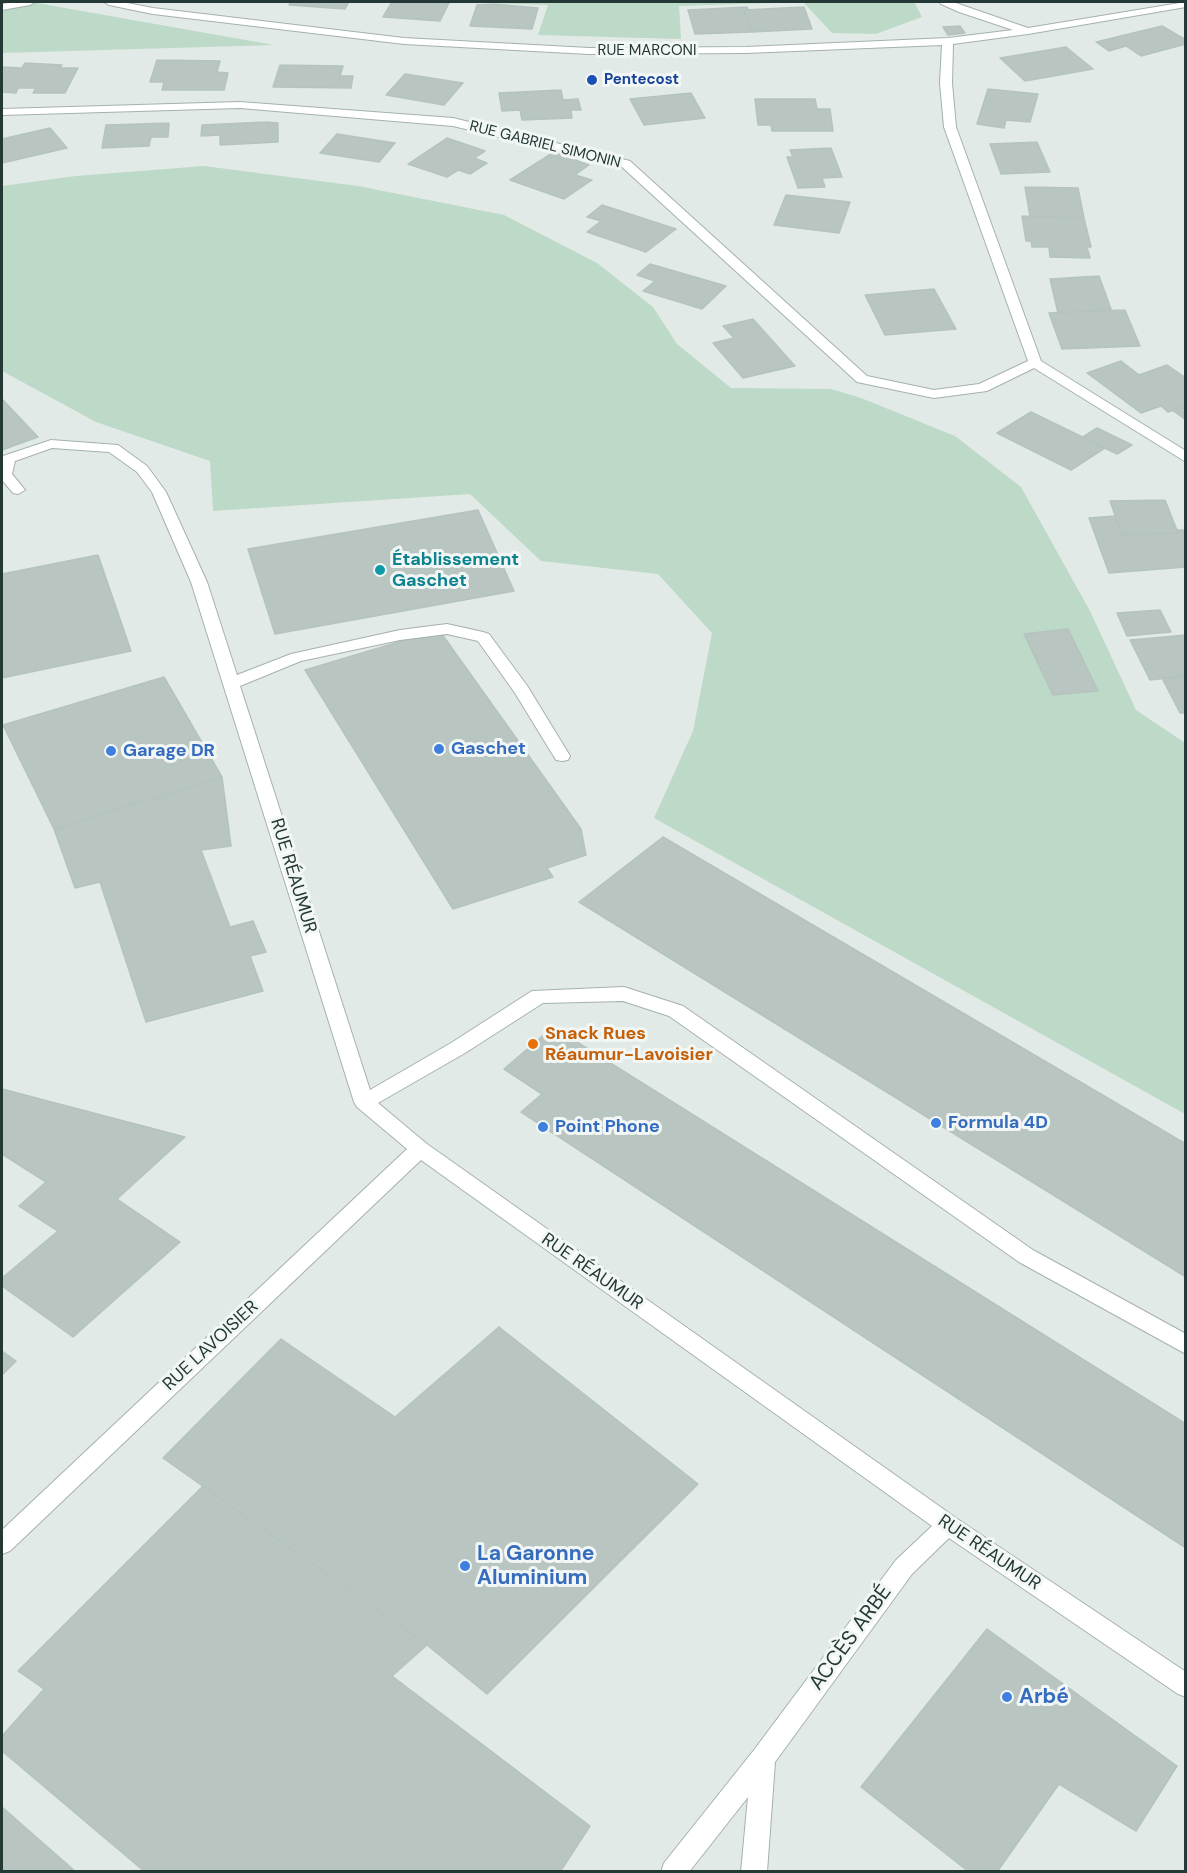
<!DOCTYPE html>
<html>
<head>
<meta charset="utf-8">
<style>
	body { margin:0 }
	#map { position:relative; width:1187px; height:1873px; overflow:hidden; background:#e2eae7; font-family:"DM Sans",sans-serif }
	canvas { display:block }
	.frame { position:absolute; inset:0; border:3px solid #243936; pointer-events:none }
</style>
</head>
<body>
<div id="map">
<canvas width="1187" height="1873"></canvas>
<div class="frame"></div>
</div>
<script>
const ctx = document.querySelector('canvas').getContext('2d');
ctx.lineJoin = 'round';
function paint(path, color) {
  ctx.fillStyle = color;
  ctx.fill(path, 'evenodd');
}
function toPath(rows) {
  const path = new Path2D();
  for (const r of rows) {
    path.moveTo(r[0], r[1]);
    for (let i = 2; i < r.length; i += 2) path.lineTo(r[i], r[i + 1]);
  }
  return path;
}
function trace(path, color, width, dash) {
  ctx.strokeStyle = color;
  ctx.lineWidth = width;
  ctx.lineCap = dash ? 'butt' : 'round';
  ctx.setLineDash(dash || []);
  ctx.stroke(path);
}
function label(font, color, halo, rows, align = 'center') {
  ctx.font = font + ' "DM Sans",sans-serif';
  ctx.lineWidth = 6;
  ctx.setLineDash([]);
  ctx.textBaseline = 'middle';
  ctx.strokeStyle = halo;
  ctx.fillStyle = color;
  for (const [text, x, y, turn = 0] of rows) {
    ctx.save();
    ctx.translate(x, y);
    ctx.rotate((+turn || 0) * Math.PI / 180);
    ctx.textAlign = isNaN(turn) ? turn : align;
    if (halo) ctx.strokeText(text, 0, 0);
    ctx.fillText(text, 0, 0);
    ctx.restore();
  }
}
paint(toPath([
	[2,2,31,2,274,45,2,53],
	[464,2,914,2,922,17,876,34,832,33,803,2,679,6,681,39,538,35,548,5],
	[204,166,358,186,504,215,597,263,653,307,677,344,731,388,831,389,861,398,955,436,1021,487,1090,611,1136,710,1185,743,1185,1114,654,818,693,731,712,633,658,574,541,561,470,494,213,511,210,461,96,422,2,371,2,186,76,176]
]), '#bdd9c7');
const building = toPath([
	[291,2,349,2,345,9,289,5,291,2],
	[392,2,431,2,449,3,440,21,383,17,392,2],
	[494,4,538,8,532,29,470,26,477,5,494,4],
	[747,7,748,9,744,10,751,32,695,34,688,10,747,7],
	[804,7,812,29,751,32,744,10,804,7],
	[960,26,965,33,948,35,943,27,960,26],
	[1162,26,1186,40,1186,44,1141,56,1126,46,1109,51,1096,42,1162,26],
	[1066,47,1093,69,1025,81,1000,58,1066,47],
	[157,60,220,61,217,72,228,73,224,90,162,90,164,82,150,82,157,60],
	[25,63,62,65,60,68,78,68,65,93,33,93,36,88,18,88,16,93,2,92,2,67,22,68,25,63],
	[280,65,343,66,340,76,353,76,351,88,273,87,280,65],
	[405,74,463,83,444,105,386,95,405,74],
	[988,89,1038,94,1030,122,1006,120,1004,128,977,124,988,89],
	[561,90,563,100,578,99,581,110,571,110,572,118,522,120,520,110,502,111,499,93,561,90],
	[691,93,705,118,644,125,630,99,691,93],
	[755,99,815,99,817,109,830,109,833,131,772,131,771,125,758,125,755,99],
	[266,122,278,123,278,142,220,145,220,135,201,136,202,125,266,122],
	[169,123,168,137,151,137,149,146,102,148,106,125,169,123],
	[50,128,67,148,2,163,2,139,50,128],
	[337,134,395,143,379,162,320,153,337,134],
	[447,138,485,151,474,158,487,163,470,174,458,170,447,177,408,164,447,138],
	[1037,142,1050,172,1001,174,990,144,1037,142],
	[831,148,842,177,822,178,825,187,798,188,787,157,793,157,790,150,831,148],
	[554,152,589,165,575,175,592,180,564,199,510,180,554,152],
	[1025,187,1078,188,1084,218,1030,216,1025,187],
	[786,195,850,202,839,233,774,225,786,195],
	[602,205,676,229,646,252,587,232,601,221,587,217,602,205],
	[1022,216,1084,218,1091,247,1087,247,1090,258,1050,257,1049,247,1032,247,1031,241,1026,241,1022,216],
	[650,264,726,286,702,309,643,291,655,281,637,275,650,264],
	[1099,276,1111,309,1058,313,1050,279,1099,276],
	[934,289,956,329,885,335,865,295,934,289],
	[1125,310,1140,346,1062,349,1049,313,1125,310],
	[753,319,795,366,743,378,713,343,734,338,723,326,753,319],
	[1121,361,1139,375,1167,365,1186,378,1186,406,1168,412,1161,406,1141,413,1087,373,1121,361],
	[2,399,38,437,2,450,2,399],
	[1186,406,1186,420,1172,410,1186,406],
	[1031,412,1105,448,1071,470,997,433,1031,412],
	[1097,428,1132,445,1117,454,1083,437,1097,428],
	[1165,500,1178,533,1122,535,1110,501,1165,500],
	[478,510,514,591,275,634,248,549,478,510],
	[1114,516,1122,535,1178,533,1177,530,1186,530,1186,567,1109,573,1089,518,1114,516],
	[98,555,131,651,2,678,2,574,98,555],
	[1160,610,1171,632,1127,636,1117,613,1160,610],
	[1068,629,1098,691,1053,695,1024,634,1068,629],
	[439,630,581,829,586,855,547,868,553,877,453,909,305,670,439,630],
	[1186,635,1186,676,1150,680,1130,640,1186,635],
	[1186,676,1186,713,1180,713,1162,678,1186,676],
	[164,677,222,777,54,829,3,725,164,677],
	[222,777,231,846,201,850,230,927,253,921,266,952,250,956,263,991,146,1022,100,882,75,888,54,829,222,777],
	[663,837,1186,1144,1186,1277,579,902,663,837],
	[553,1027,1186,1424,1186,1548,521,1112,542,1094,504,1069,553,1027],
	[2,1089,185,1137,117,1199,180,1242,73,1337,2,1286,2,1278,58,1231,19,1206,46,1182,2,1154,2,1089],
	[499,1327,698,1484,487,1694,427,1645,163,1458,281,1339,395,1417,499,1327],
	[2,1351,16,1361,2,1375,2,1351],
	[203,1486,427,1645,392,1676,590,1826,560,1872,145,1872,2,1751,2,1736,44,1689,18,1671,203,1486],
	[987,1629,1177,1766,1136,1831,1059,1784,997,1872,969,1872,861,1787,987,1629],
	[2,1807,76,1872,2,1872,2,1807]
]);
paint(building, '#b8c5c1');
trace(building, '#b5c3bf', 1.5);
const minor = toPath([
	[15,2,35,2,30,5,2,10,2,4,15,2],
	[104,2,122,2,153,8,404,38,589,48,746,47,948,38,1013,30,959,12,941,4,940,2,953,2,1028,28,1186,2,1186,7,1028,34,953,44,952,83,956,127,1041,361,1186,451,1186,462,1034,368,987,391,934,398,857,382,622,167,453,126,240,108,2,115,2,109,240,102,453,118,630,161,867,376,934,390,979,384,1028,361,944,127,940,83,942,45,746,53,589,54,404,44,153,14,109,5,104,2],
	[51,440,118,445,147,466,166,492,207,582,237,675,291,654,400,630,447,624,483,632,489,634,528,687,570,756,568,760,562,761,556,760,515,693,478,641,447,634,400,640,301,661,240,686,370,1090,451,1043,532,991,624,987,683,1006,1033,1250,1186,1334,1186,1354,1019,1262,669,1016,623,1001,543,1003,465,1053,378,1103,427,1144,956,1518,1186,1672,1186,1697,1178,1694,949,1538,912,1574,775,1762,767,1872,741,1872,748,1797,689,1872,661,1872,664,1863,754,1750,896,1560,932,1526,421,1160,10,1551,2,1554,2,1530,407,1149,357,1107,354,1102,191,582,152,492,137,472,109,452,52,448,15,461,12,474,25,490,18,494,13,493,2,480,3,456,51,440]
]);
trace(minor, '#a5b1ae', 2);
paint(minor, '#fff');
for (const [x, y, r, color] of [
	[592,80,6,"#1a4fb4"],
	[380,570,6,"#0f9aa8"],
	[439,749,6,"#3f7fe0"],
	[111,751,6,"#3f7fe0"],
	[533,1044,6,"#e8710a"],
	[936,1123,6,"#3f7fe0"],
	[543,1127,6,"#3f7fe0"],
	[465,1566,6,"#3f7fe0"],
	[1007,1697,6,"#3f7fe0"]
]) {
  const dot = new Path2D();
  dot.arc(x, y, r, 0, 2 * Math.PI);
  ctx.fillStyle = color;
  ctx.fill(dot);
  trace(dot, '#f2f7f5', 2);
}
label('15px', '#243936', '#f2f7f5', [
	["RUE MARCONI",647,51],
	["RUE GABRIEL SIMONIN",545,145,14]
]);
label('bold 15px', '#164399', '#f2f7f5', [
	["Pentecost",604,80]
], 'left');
label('bold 18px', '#0d838f', '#f2f7f5', [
	["Établissement",392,560],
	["Gaschet",392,581]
], 'left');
label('bold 18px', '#366cbe', '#f2f7f5', [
	["Gaschet",451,749],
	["Garage DR",123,751],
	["Formula 4D",948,1123],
	["Point Phone",555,1127]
], 'left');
label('18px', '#243936', '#f2f7f5', [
	["RUE RÉAUMUR",293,876,73],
	["RUE RÉAUMUR",592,1272,35],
	["RUE LAVOISIER",211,1346,-43],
	["RUE RÉAUMUR",989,1553,34]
]);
label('bold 18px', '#c56008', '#f2f7f5', [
	["Snack Rues",545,1034],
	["Réaumur-Lavoisier",545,1055]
], 'left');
label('bold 21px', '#366cbe', '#f2f7f5', [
	["La Garonne",477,1554],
	["Aluminium",477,1578],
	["Arbé",1019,1697]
], 'left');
label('21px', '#243936', '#f2f7f5', [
	["ACCÈS ARBÉ",851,1638,-54]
]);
</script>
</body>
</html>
